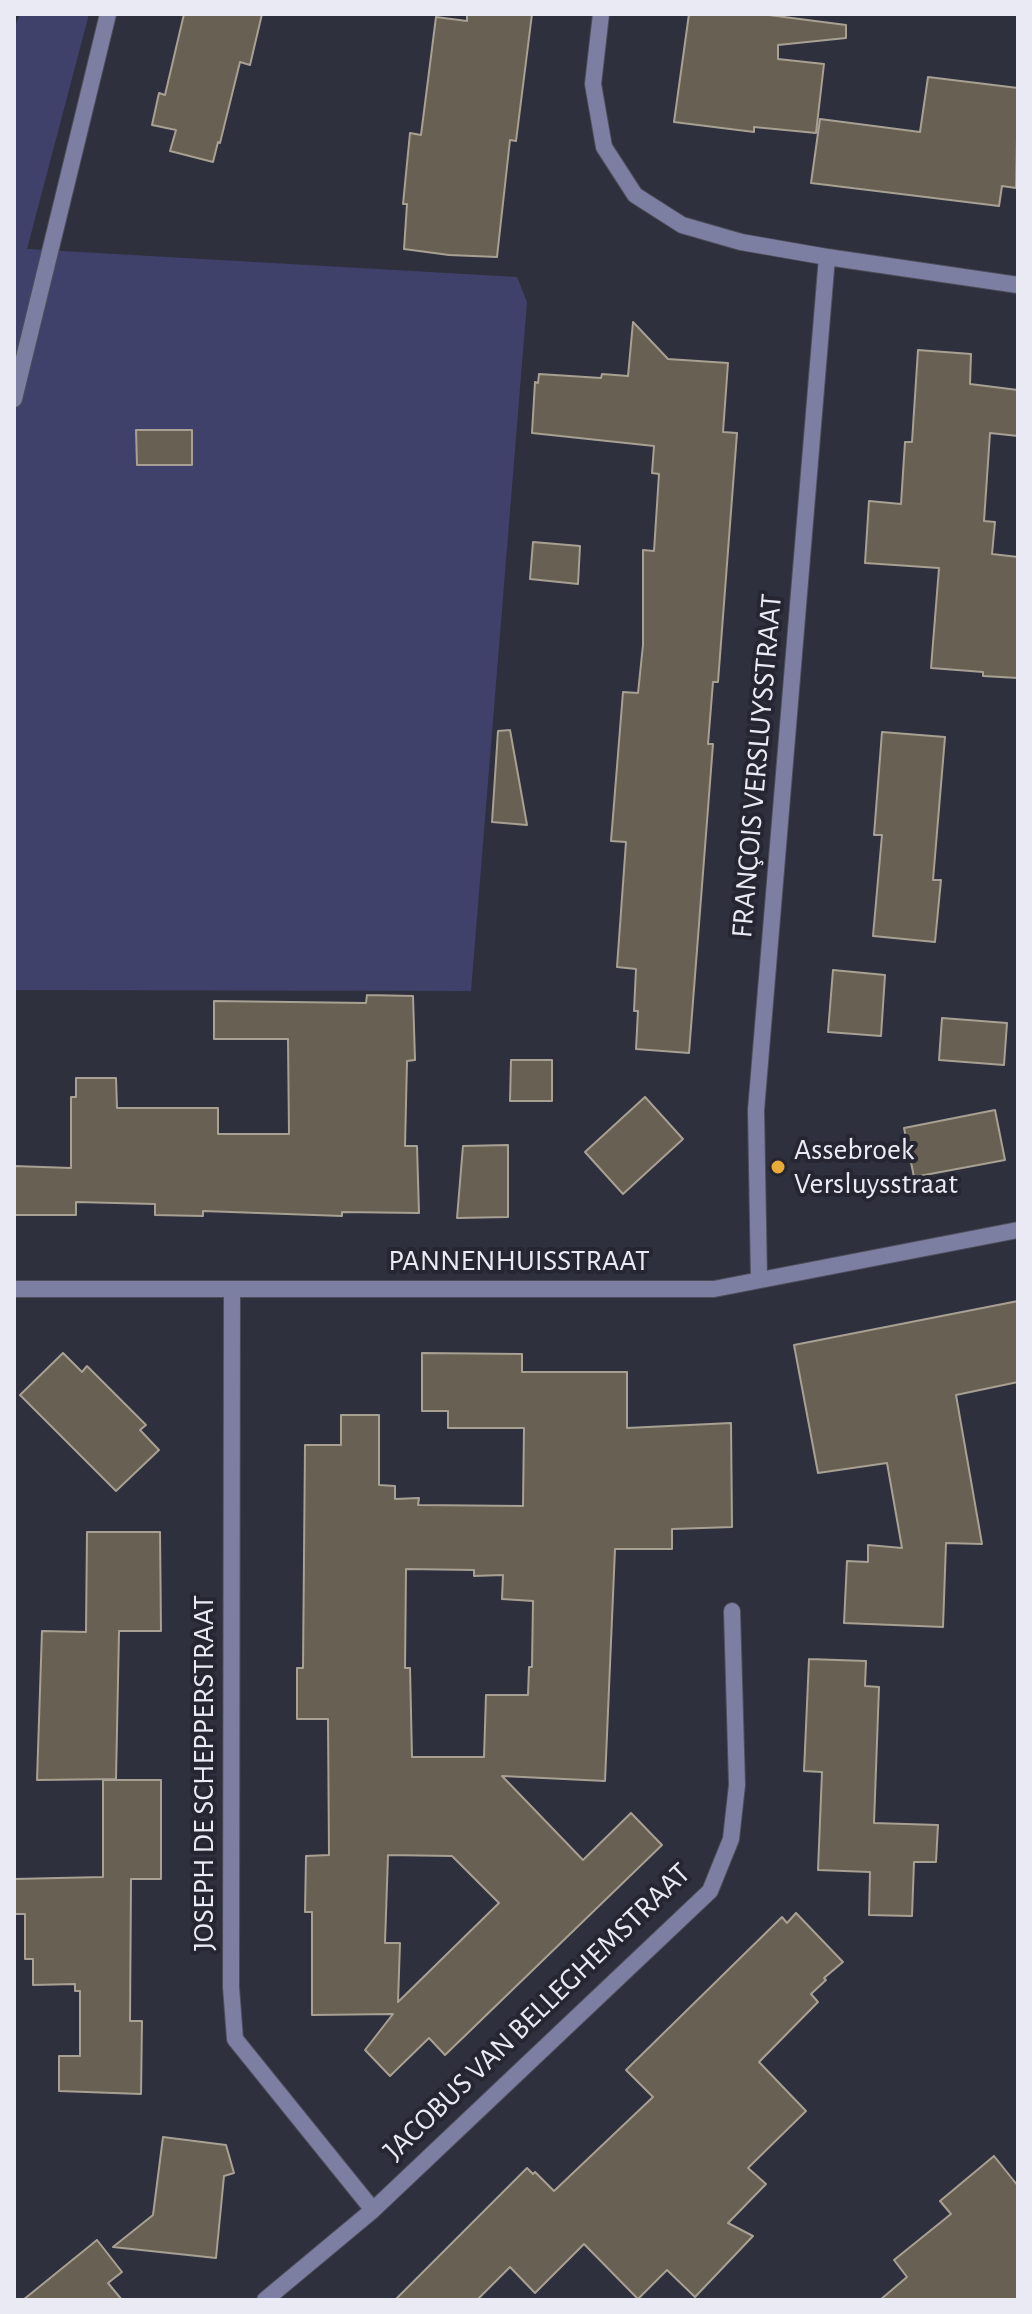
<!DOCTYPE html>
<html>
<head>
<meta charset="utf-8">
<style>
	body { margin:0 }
	#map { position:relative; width:1032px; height:2314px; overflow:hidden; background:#2f303d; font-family:"Alegreya Sans",sans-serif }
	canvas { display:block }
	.frame { position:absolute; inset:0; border:16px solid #e9eaf3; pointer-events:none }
</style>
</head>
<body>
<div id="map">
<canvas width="1032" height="2314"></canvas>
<div class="frame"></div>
</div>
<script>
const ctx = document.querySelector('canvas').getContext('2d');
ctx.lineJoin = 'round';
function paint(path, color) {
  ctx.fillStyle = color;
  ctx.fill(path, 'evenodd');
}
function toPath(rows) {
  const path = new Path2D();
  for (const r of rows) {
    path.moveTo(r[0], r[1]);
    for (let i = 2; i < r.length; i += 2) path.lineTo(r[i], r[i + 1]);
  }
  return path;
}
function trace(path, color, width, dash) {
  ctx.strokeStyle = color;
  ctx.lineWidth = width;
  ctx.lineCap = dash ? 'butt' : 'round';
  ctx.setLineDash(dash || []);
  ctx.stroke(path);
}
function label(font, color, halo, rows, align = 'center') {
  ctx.font = font + ' "Alegreya Sans",sans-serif';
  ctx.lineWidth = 8;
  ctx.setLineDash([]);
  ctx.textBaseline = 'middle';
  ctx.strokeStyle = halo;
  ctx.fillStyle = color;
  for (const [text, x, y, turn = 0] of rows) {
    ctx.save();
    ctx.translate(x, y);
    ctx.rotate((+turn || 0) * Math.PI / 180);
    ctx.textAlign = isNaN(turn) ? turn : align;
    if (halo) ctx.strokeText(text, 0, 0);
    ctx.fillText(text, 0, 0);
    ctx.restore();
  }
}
paint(toPath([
	[20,14,89,14,27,249,517,277,527,302,471,991,14,990,14,29]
]), '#3f416b');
const building = toPath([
	[184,14,262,14,250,65,240,62,220,143,218,142,213,162,170,151,176,130,152,125,159,93,165,95,184,14],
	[467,14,532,14,516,141,510,140,497,257,449,255,404,249,407,204,403,204,410,133,421,135,436,17,467,21,467,14],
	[689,14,761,14,846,25,846,38,778,45,778,59,824,64,816,133,754,127,754,132,674,122,689,14],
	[928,77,1018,88,1016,188,1002,186,999,206,811,183,820,119,920,132,928,77],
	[633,322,668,359,728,363,723,432,737,433,718,682,713,682,708,744,713,744,689,1053,636,1049,638,1011,634,1011,636,969,617,967,626,842,611,841,623,692,638,693,643,645,643,550,654,551,659,474,652,473,654,446,532,433,535,382,538,383,539,374,601,378,602,374,628,376,633,322],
	[918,350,971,354,970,384,1018,390,1018,436,990,433,984,521,995,522,992,554,1018,557,1018,678,983,676,983,672,931,668,939,568,865,563,869,501,901,504,905,442,912,442,918,350],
	[136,430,192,430,192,465,137,465,136,430],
	[533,542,580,546,578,584,530,579,533,542],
	[510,730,527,825,492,822,498,731,510,730],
	[882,732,945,737,933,880,941,880,935,942,873,936,882,835,874,835,882,732],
	[833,970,885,975,881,1036,828,1032,833,970],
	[367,995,413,996,415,1060,407,1061,405,1146,417,1146,419,1213,342,1212,342,1216,203,1211,203,1216,155,1215,155,1204,76,1202,76,1215,14,1215,14,1166,71,1168,71,1097,76,1097,76,1078,116,1078,117,1108,218,1108,218,1134,289,1134,288,1039,214,1039,214,1001,366,1003,367,995],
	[942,1018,1007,1023,1004,1065,939,1060,942,1018],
	[511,1060,552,1060,552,1101,510,1101,511,1060],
	[645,1097,683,1139,623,1194,585,1152,645,1097],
	[995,1110,1005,1160,914,1177,904,1128,995,1110],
	[508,1145,508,1217,457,1218,463,1146,508,1145],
	[1018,1301,1018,1382,956,1395,982,1544,946,1543,943,1627,844,1623,847,1561,868,1562,868,1545,902,1548,887,1463,818,1473,794,1345,1018,1301],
	[63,1353,82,1372,87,1366,146,1425,140,1430,159,1450,116,1491,20,1395,63,1353],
	[422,1353,522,1354,522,1372,627,1372,627,1428,731,1423,732,1527,672,1529,672,1549,615,1549,605,1781,502,1776,583,1860,631,1813,662,1845,445,2055,429,2038,390,2076,365,2050,393,2014,312,2015,312,1912,305,1912,306,1856,329,1855,328,1719,297,1719,297,1668,303,1668,305,1445,341,1445,341,1415,379,1415,379,1485,395,1486,395,1499,419,1498,418,1505,523,1506,524,1428,448,1428,448,1411,422,1411,422,1353],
	[406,1569,474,1570,474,1576,503,1575,502,1599,533,1601,532,1667,529,1667,528,1695,486,1695,484,1757,412,1757,410,1668,405,1668,406,1569],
	[388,1855,452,1856,499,1903,398,2002,400,1943,385,1943,388,1855],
	[87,1532,160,1532,161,1631,119,1631,116,1779,37,1780,42,1631,86,1632,87,1532],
	[809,1659,866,1661,865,1686,879,1687,874,1823,938,1825,936,1862,914,1862,912,1916,869,1915,870,1872,818,1870,822,1772,804,1771,809,1659],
	[103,1780,161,1780,161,1879,131,1879,130,2021,142,2021,141,2094,59,2091,59,2056,80,2056,80,1991,75,1991,75,1984,33,1985,33,1959,25,1959,25,1914,14,1914,14,1879,103,1877,103,1780],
	[796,1913,843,1962,824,1978,826,1980,811,1994,818,2002,759,2062,806,2111,748,2168,766,2184,728,2223,753,2236,695,2297,667,2270,638,2299,584,2244,535,2293,510,2267,477,2300,395,2300,527,2168,533,2174,535,2172,554,2191,653,2097,626,2070,782,1917,787,1923,796,1913],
	[163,2137,226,2145,234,2173,224,2176,216,2258,113,2247,153,2215,163,2137],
	[994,2156,1018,2186,1018,2300,880,2300,907,2277,894,2260,951,2214,940,2201,994,2156],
	[97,2240,122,2272,108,2283,122,2300,23,2300,97,2240]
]);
paint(building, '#686053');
trace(building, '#a8a092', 2);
const minor = toPath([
	[601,14,593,84,604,147,635,195,682,225,741,242,827,257,1018,285],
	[14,399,108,14],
	[759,1280,756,1110,827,257],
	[14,1289,714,1289,1018,1230],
	[232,1289,231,1987,235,2039,373,2210],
	[265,2300,373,2210,710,1891,731,1839,737,1785,732,1611]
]);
trace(minor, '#4d4e5a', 18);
trace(minor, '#7c7fa2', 16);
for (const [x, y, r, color] of [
	[778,1167,8,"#e9ab38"]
]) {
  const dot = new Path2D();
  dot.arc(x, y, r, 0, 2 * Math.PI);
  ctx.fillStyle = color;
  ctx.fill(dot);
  trace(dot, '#252632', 3);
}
label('30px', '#e9eaf3', '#252632', [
	["FRANÇOIS VERSLUYSSTRAAT",757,766,-85],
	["PANNENHUISSTRAAT",519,1261],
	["JOSEPH DE SCHEPPERSTRAAT",204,1773,-90],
	["JACOBUS VAN BELLEGHEMSTRAAT",537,2012,-44]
]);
label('30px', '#e9eaf3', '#252632', [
	["Assebroek",794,1150],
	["Versluysstraat",794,1184]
], 'left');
</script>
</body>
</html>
